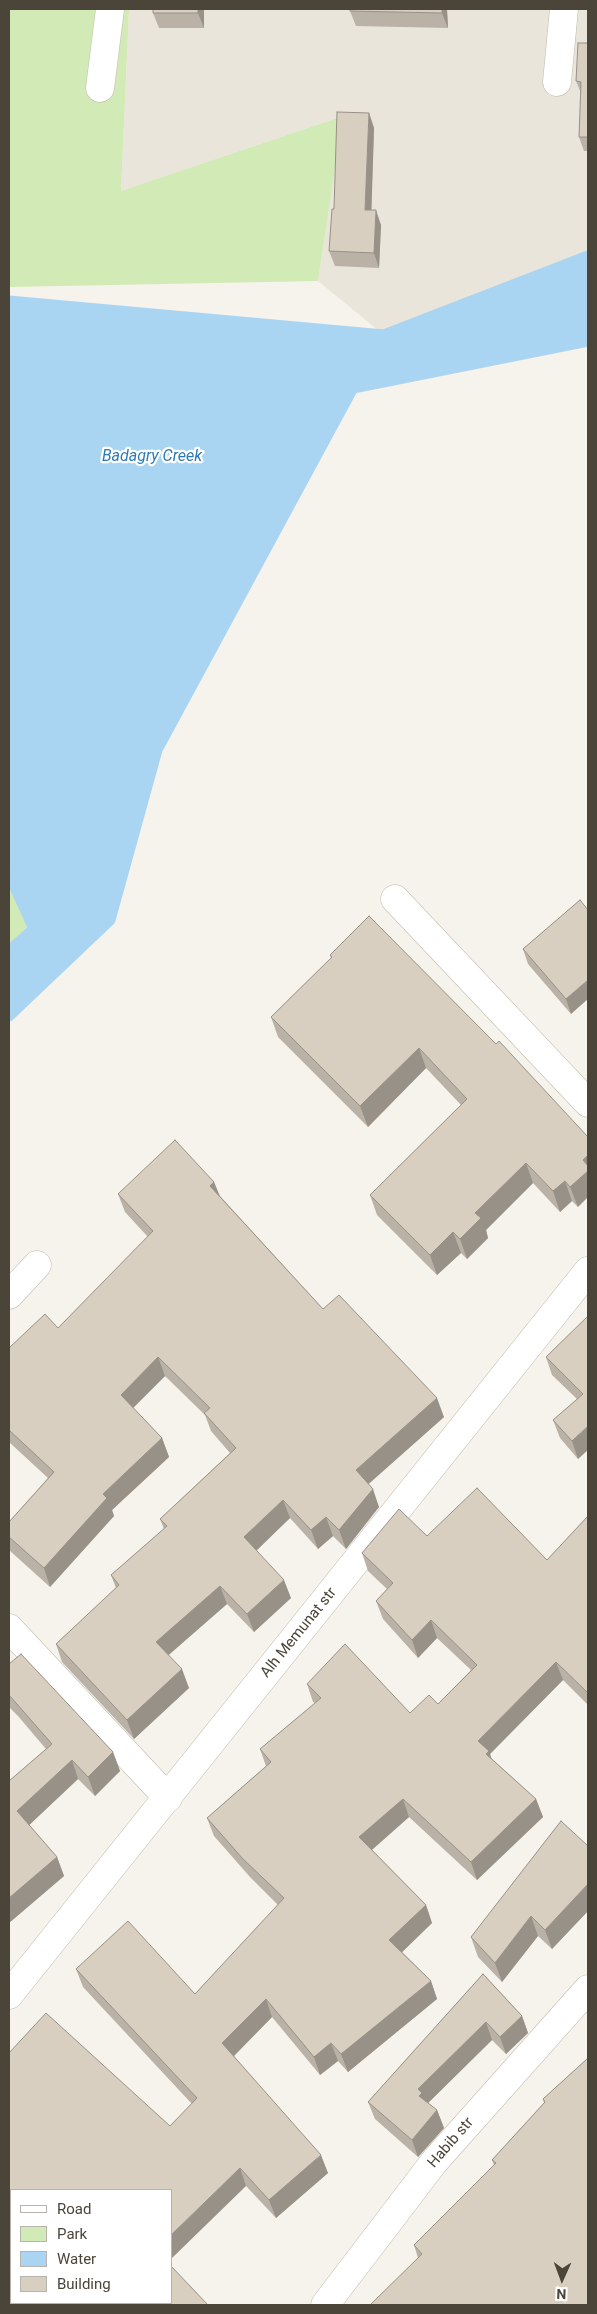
<!DOCTYPE html>
<html>
<head>
<meta charset="utf-8">
<style>
	body { margin:0 }
	#map { position:relative; width:597px; height:2314px; overflow:hidden; background:#f6f3ec; font-family:Roboto,sans-serif }
	canvas { display:block }
	.frame { position:absolute; inset:0; border:10px solid #4b4439; pointer-events:none }
	.legend { position:absolute; left:10px; top:2189px; width:162px; height:115px; box-sizing:border-box; background:#fff; border:1px solid #b7b4b0; margin:0; padding:6px 9px; list-style:none; font-size:15px; color:#4b4439 }
	.legend li { display:flex; align-items:center; gap:10px; height:25px }
	.legend b { width:25px; border:1px solid #b7b4b0 }
	.north { position:absolute; left:537px; top:2254px; width:50px; height:50px; -webkit-text-stroke:4px #fff; paint-order:stroke; rotate:182deg; font-size:14px; font-weight:700; line-height:20px; text-align:center; color:#4b4439 }
	.north::after { content:''; display:block; margin:auto; width:18px; height:22px; background:#4b4439; clip-path:polygon(50% 0,100% 100%,50% 72%,0 100%) }
</style>
</head>
<body>
<div id="map">
<canvas width="597" height="2314"></canvas>
<div class="frame"></div>
<ul class="legend">
<li><b style="height:6px;background:#fff"></b>Road</li>
<li><b style="height:14px;background:#d2eab5"></b>Park</li>
<li><b style="height:14px;background:#a9d4f2"></b>Water</li>
<li><b style="height:14px;background:#d8cfc1"></b>Building</li>
</ul>
<div class="north">N</div>
</div>
<script>
const ctx = document.querySelector('canvas').getContext('2d');
ctx.lineJoin = 'round';
function paint(path, color) {
  ctx.fillStyle = color;
  ctx.fill(path, 'evenodd');
}
function toPath(rows) {
  const path = new Path2D();
  for (const r of rows) {
    path.moveTo(r[0], r[1]);
    for (let i = 2; i < r.length; i += 2) path.lineTo(r[i], r[i + 1]);
  }
  return path;
}
function trace(path, color, width, dash) {
  ctx.strokeStyle = color;
  ctx.lineWidth = width;
  ctx.lineCap = dash ? 'butt' : 'round';
  ctx.setLineDash(dash || []);
  ctx.stroke(path);
}
function label(font, color, halo, rows, align = 'center') {
  ctx.font = font + ' Roboto,sans-serif';
  ctx.lineWidth = 4.5;
  ctx.setLineDash([]);
  ctx.textBaseline = 'middle';
  ctx.strokeStyle = halo;
  ctx.fillStyle = color;
  for (const [text, x, y, turn = 0] of rows) {
    ctx.save();
    ctx.translate(x, y);
    ctx.rotate((+turn || 0) * Math.PI / 180);
    ctx.textAlign = isNaN(turn) ? turn : align;
    if (halo) ctx.strokeText(text, 0, 0);
    ctx.fillText(text, 0, 0);
    ctx.restore();
  }
}
paint(toPath([
	[129,9,588,9,588,256,384,335,318,281,343,116,121,191]
]), '#eae5da');
paint(toPath([
	[9,9,129,9,121,191,343,116,318,281,9,287],
	[9,874,34,929,9,951]
]), '#d2eab5');
paint(toPath([
	[588,256,588,341,353,388,157,750,110,920,9,1016,9,951,34,929,9,874,9,301,384,335]
]), '#a9d4f2');
trace(toPath([
	[9,301,384,335,588,256],
	[9,874,34,929,9,951],
	[9,1016,110,920,157,750,353,388,588,341]
]), '#a9d4f2', 11);
const minor = toPath([
	[557,82,564,9],
	[100,88,110,9],
	[395,899,588,1103],
	[9,1295,37,1265],
	[9,1628,168,1798],
	[9,1995,588,1271],
	[9,2261,11,2264],
	[47,2303,49,2305],
	[325,2305,434,2162,588,1989]
]);
trace(minor, '#c2bbae', 29);
trace(minor, '#fff', 28);
paint(toPath([
	[153,9,204,9,204,28,159,28,153,13],
	[350,9,447,9,448,28,356,26,350,11],
	[588,43,588,151,584,151,579,137,581,93,576,81],
	[369,113,374,128,371,210,381,225,379,268,335,266,329,251,334,209],
	[580,900,571,1014,528,964,523,949],
	[330,955,496,1044,588,1137,578,1207,572,1201,560,1212,533,1183,486,1230,488,1238,467,1259,461,1253,437,1275,377,1215,370,1195,461,1105,426,1068,368,1127,278,1037,271,1017,331,958],
	[214,1182,220,1196,323,1309,444,1417,368,1484,379,1507,346,1549,333,1536,318,1549,290,1518,256,1550,291,1598,254,1632,227,1604,168,1655,189,1688,134,1739,62,1662,56,1644,116,1588,111,1575,164,1529,160,1519,230,1453,211,1431,205,1415,165,1376,133,1408,162,1438,169,1457,112,1510,114,1516,50,1587,9,1550,9,1522,48,1478,9,1442,9,1348,58,1328,148,1237,125,1212,118,1194],
	[588,1317,578,1459,560,1438,553,1420,577,1399,552,1375,546,1357],
	[588,1516,588,1705,563,1680,490,1754,491,1758,536,1799,543,1817,477,1880,409,1817,372,1850,426,1905,432,1923,402,1952,431,1981,437,1999,348,2072,338,2061,320,2075,272,2017,234,2056,328,2173,276,2218,246,2186,11,2190,11,2230,9,2228,9,2053,170,2126,192,2104,83,1987,76,1969,195,1994,278,1905,250,1877,214,1836,207,1818,266,1766,260,1749,315,1703,313,1702,307,1684,410,1713,438,1704,471,1670,437,1638,418,1658,383,1619,376,1601,387,1589,368,1571,362,1553,427,1536,547,1560],
	[9,1664,113,1752,120,1771,95,1796,78,1779,29,1825,57,1857,64,1876,9,1923,9,1781,46,1749,18,1716,9,1707],
	[588,1846,588,1911,552,1949,538,1936,502,1982,478,1957,471,1937],
	[483,1974,522,2016,528,2033,506,2054,492,2040,428,2103,437,2110,444,2128,418,2157,375,2119,368,2102],
	[588,2058,588,2305,418,2258,414,2245,494,2165,492,2160,544,2103,543,2099],
	[87,2303,171,2303,208,2305,89,2305]
]), '#bab2a6');
paint(toPath([
	[198,9,204,9,204,28,198,13],
	[442,9,447,9,448,28,442,13],
	[369,113,374,128,371,225,365,210],
	[376,210,381,225,379,268,374,253],
	[588,980,588,999,571,1014,566,999],
	[419,1048,426,1068,368,1127,360,1106],
	[588,1155,588,1197,578,1207,570,1187,583,1160],
	[526,1163,533,1183,486,1230,488,1238,467,1259,460,1239,475,1213],
	[565,1181,572,1201,560,1212,553,1191],
	[214,1182,221,1200,210,1186],
	[453,1232,461,1253,437,1275,430,1255],
	[158,1357,165,1376,128,1413,121,1395],
	[437,1398,444,1417,363,1489,356,1470],
	[588,1426,588,1450,578,1459,572,1441],
	[162,1438,169,1457,112,1510,114,1516,50,1587,44,1568,103,1494],
	[373,1489,379,1507,346,1549,339,1530],
	[283,1500,290,1518,251,1556,244,1537],
	[326,1517,333,1536,318,1549,311,1530],
	[284,1580,291,1598,254,1632,247,1614],
	[220,1586,227,1604,163,1660,156,1642],
	[431,1620,437,1638,418,1658,412,1640],
	[556,1662,563,1680,490,1754,495,1769,478,1741],
	[182,1669,189,1688,134,1739,127,1720],
	[113,1752,120,1771,95,1796,88,1777],
	[72,1760,78,1779,24,1830,17,1811],
	[403,1799,409,1817,366,1855,359,1837],
	[536,1799,543,1817,477,1880,471,1862],
	[57,1857,64,1876,9,1923,9,1898],
	[588,1884,588,1911,552,1949,545,1930],
	[426,1905,432,1923,396,1958,389,1940],
	[531,1916,538,1936,502,1982,495,1963],
	[431,1981,437,1999,348,2072,341,2054],
	[266,1999,272,2017,229,2061,222,2043],
	[522,2016,528,2033,506,2054,500,2037],
	[486,2022,492,2040,426,2105,419,2096,418,2089],
	[331,2043,338,2061,320,2075,314,2057],
	[437,2110,444,2128,418,2157,412,2140],
	[321,2155,328,2173,276,2218,269,2200],
	[240,2168,246,2186,171,2259,171,2235]
]), '#979187');
const building = toPath([
	[153,9,198,9,198,13,153,13,153,9],
	[350,9,442,9,442,13,350,11,350,9],
	[578,43,588,43,588,137,579,137,581,82,576,81,578,43],
	[337,112,369,113,365,210,376,210,374,253,329,251,332,209,334,209,337,112],
	[580,900,588,910,588,980,566,999,523,949,580,900],
	[369,916,496,1044,499,1041,588,1137,588,1155,583,1160,588,1166,588,1171,570,1187,565,1181,553,1191,526,1163,475,1213,481,1218,460,1239,453,1232,430,1255,370,1195,467,1099,419,1048,360,1106,271,1017,332,957,330,955,369,916],
	[175,1140,214,1182,210,1186,323,1309,339,1295,437,1398,356,1470,373,1489,339,1530,326,1517,311,1530,283,1500,244,1537,284,1580,247,1614,220,1586,156,1642,182,1669,127,1720,56,1644,119,1585,111,1575,167,1526,160,1519,236,1448,204,1413,210,1408,158,1357,121,1395,162,1438,103,1494,107,1498,44,1568,9,1537,9,1522,54,1472,9,1430,9,1348,45,1314,58,1328,153,1231,118,1194,175,1140],
	[588,1316,588,1426,572,1441,553,1420,583,1394,546,1357,588,1316],
	[477,1488,547,1560,588,1516,588,1693,556,1662,478,1741,489,1751,486,1754,536,1799,471,1862,403,1799,359,1837,426,1905,389,1940,431,1981,341,2054,331,2043,314,2057,266,1999,222,2043,321,2155,269,2200,240,2168,171,2235,171,2190,11,2190,11,2219,9,2216,9,2053,46,2013,170,2126,197,2098,76,1969,128,1921,195,1994,284,1898,243,1859,207,1818,271,1762,260,1749,321,1698,307,1684,345,1644,410,1713,429,1695,438,1704,477,1665,431,1620,412,1640,376,1601,393,1583,362,1553,399,1509,427,1536,477,1488],
	[21,1654,113,1752,88,1777,72,1760,17,1811,57,1857,9,1898,9,1781,52,1744,9,1695,9,1664,21,1654],
	[561,1821,588,1846,588,1884,545,1930,531,1916,495,1963,471,1937,561,1821],
	[483,1974,522,2016,500,2037,486,2022,418,2089,422,2093,419,2096,437,2110,412,2140,368,2102,483,1974],
	[588,2058,588,2305,370,2305,422,2254,414,2245,496,2163,492,2160,545,2102,543,2099,588,2058],
	[171,2266,208,2305,100,2305,97,2303,171,2303,171,2266]
]);
paint(building, '#d8cfc1');
trace(building, '#979187', 1);
label('15px', '#4b4439', '#fff', [
	["Alh Memunat str",299,1633,-51],
	["Habib str",451,2143,-49]
]);
label('italic 16px', '#2e7ab2', '#fff', [
	["Badagry Creek",152,457]
]);
</script>
</body>
</html>
